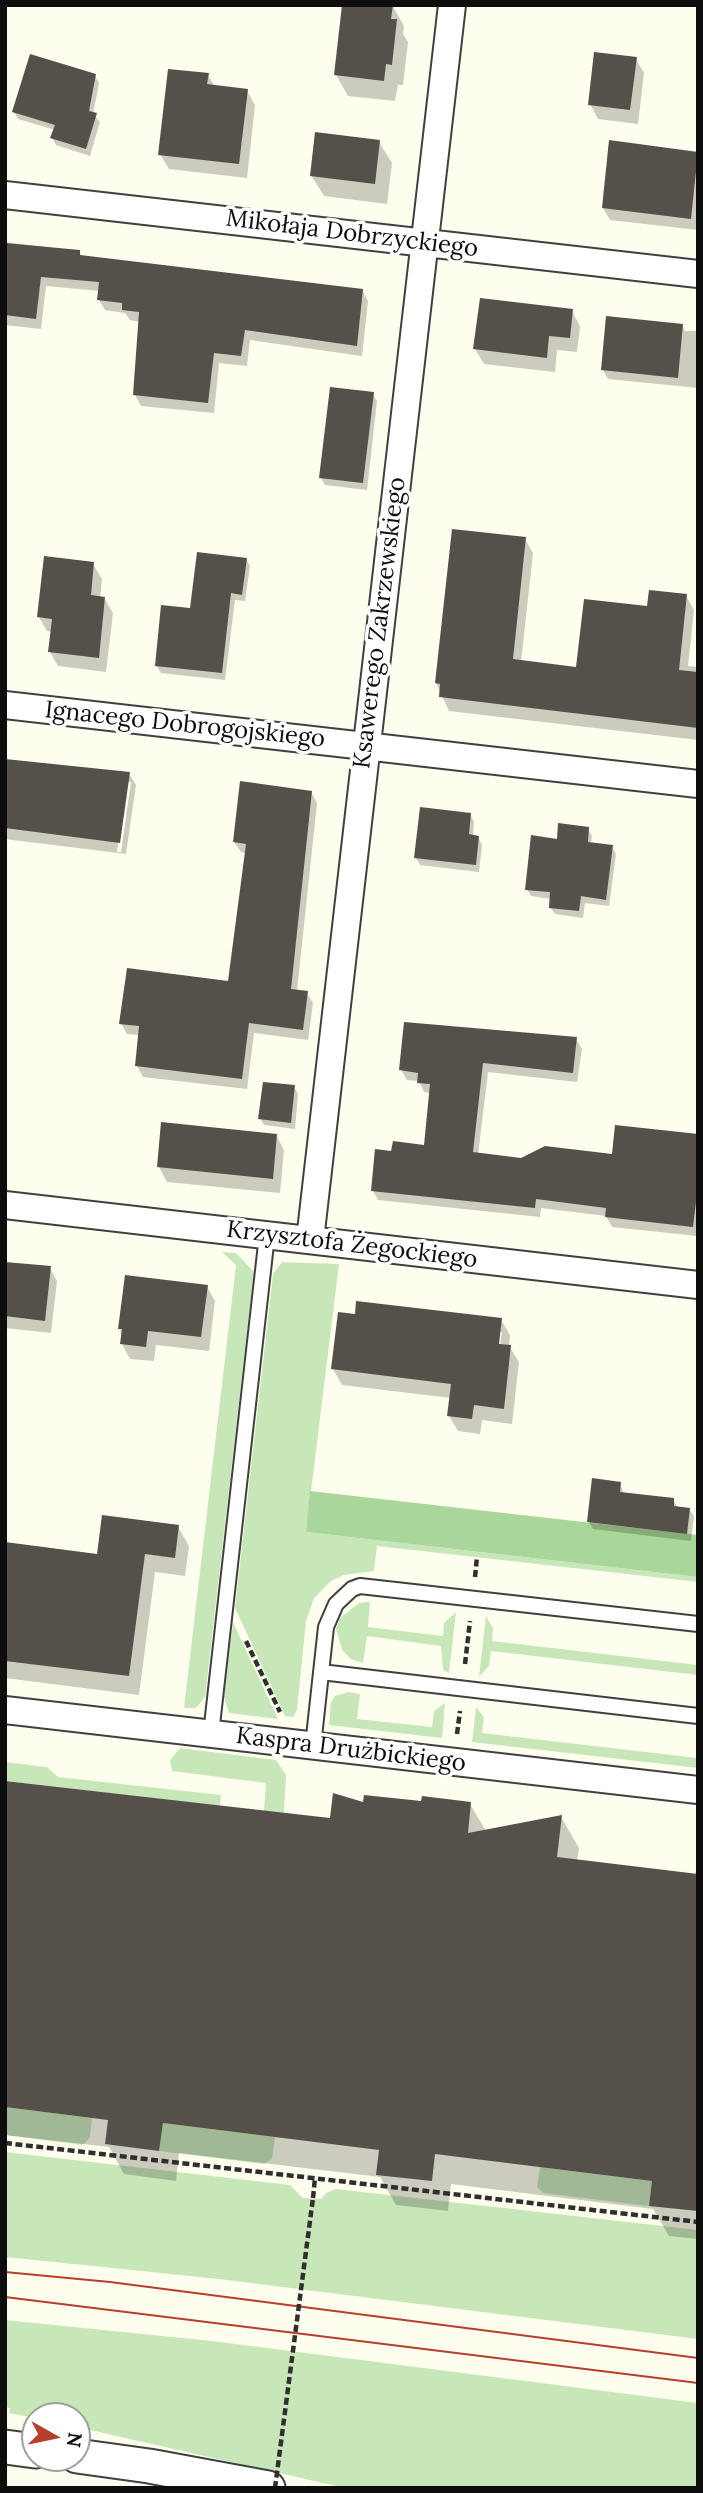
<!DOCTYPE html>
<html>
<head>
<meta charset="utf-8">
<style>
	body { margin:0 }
	#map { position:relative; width:703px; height:2493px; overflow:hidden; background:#fefeee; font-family:Lora,serif }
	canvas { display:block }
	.frame { position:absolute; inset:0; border:7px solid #0d0d0d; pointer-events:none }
	.north { position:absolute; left:21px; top:2402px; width:70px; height:70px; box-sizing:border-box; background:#fff; border:2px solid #9e9e9e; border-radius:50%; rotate:99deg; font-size:19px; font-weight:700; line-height:28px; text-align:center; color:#0d0d0d }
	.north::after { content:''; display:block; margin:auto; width:24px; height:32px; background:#b6402c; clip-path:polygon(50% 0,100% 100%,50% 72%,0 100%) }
</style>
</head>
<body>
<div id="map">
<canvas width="703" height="2493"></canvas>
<div class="frame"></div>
<div class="north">N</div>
</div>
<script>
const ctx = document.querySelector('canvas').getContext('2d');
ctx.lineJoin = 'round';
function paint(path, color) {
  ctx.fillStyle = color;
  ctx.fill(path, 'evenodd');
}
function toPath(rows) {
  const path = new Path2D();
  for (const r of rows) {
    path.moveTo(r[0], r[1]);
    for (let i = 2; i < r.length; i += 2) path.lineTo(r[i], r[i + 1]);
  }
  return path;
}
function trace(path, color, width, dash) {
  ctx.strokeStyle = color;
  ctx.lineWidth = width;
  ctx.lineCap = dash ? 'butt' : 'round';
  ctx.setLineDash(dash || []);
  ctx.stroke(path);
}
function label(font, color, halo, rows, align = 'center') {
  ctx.font = font + ' Lora,serif';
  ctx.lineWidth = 7;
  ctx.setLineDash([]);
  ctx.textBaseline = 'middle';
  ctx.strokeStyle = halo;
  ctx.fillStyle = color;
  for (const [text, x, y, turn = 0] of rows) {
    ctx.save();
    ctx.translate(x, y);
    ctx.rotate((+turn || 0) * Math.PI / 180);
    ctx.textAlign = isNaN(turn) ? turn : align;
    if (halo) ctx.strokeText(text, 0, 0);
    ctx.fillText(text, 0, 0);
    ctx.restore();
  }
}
paint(toPath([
	[222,1252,236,1253,254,1272,205,1697,196,1708,184,1708,236,1265],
	[282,1262,339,1264,306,1532,698,1577,698,1582,377,1546,374,1571,344,1575,331,1581,314,1598,306,1621,297,1710,293,1717,285,1716,235,1608,273,1274],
	[370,1602,368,1627,443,1636,444,1623,456,1612,449,1673,443,1670,441,1646,367,1636,363,1663,351,1659,342,1650,336,1629,340,1618,359,1603],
	[486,1616,493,1628,492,1641,698,1665,698,1675,491,1651,489,1666,479,1677],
	[233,1622,278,1719,229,1713,224,1697],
	[348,1692,360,1694,357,1719,432,1727,434,1711,445,1703,442,1738,329,1725,331,1702,335,1696],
	[476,1707,484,1717,482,1733,698,1758,698,1768,472,1742],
	[180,1748,276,1760,286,1775,284,1813,264,1811,266,1783,172,1771,170,1760],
	[5,1762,47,1767,58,1777,221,1795,220,1806,5,1781],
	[5,2107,92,2118,90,2137,83,2145,5,2135],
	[163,2123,275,2137,272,2159,264,2164,159,2151],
	[5,2152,290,2185,303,2198,321,2199,326,2193,336,2189,698,2230,698,2339,219,2279,5,2257],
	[540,2167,652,2181,649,2206,543,2193,537,2187],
	[5,2320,212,2341,698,2403,698,2488,345,2488,77,2427,77,2416,35,2418,9,2413,10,2408,5,2407]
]), '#c8e7b9');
paint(toPath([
	[310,1491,698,1535,698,1577,306,1532]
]), '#a9d799');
paint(toPath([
	[392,5,404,26,403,34,408,42,403,85,398,85,395,101,348,96,336,75],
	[636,59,644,73,638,124,598,119,590,104],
	[208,75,215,87,247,91,255,105,247,178,169,169,160,154],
	[95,76,99,83,93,114,100,122,90,156,56,145,52,138,55,130,18,119,14,112],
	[379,142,392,163,387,204,324,196,311,175],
	[698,154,698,230,610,220,603,208],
	[5,242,79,251,82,257,362,290,368,301,362,356,250,340,247,366,219,363,214,413,141,406,135,395,140,322,130,320,125,313,105,310,99,300,100,291,46,286,41,329,5,325],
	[572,311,580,326,577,352,557,350,555,372,484,364,475,349],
	[682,325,685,331,698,331,698,388,608,379,603,370],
	[373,394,377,401,367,490,325,485,321,478],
	[525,539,533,553,521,662,578,669,649,608,686,596,694,610,688,666,698,667,698,740,449,711,436,683],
	[246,559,250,566,245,601,235,600,225,680,161,673,156,665,192,610],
	[93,564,102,579,100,598,104,598,113,613,106,672,58,666,50,652,52,632,47,631,39,617],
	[5,761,129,774,136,785,126,854,5,839],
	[127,782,131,782,121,852,117,852],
	[311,792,317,803,297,991,306,992,313,1003,308,1040,254,1033,247,1089,143,1077,137,1066,140,1035,127,1034,121,1023,230,983,246,853,241,852,234,842],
	[470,814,474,822,473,837,478,837,482,845,479,872,420,865,416,858],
	[588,829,592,836,591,844,612,847,616,854,609,906,585,903,583,918,555,914,550,907,551,899,531,896,527,889],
	[576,1039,582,1049,577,1082,488,1072,478,1155,522,1160,614,1156,698,1136,697,1236,612,1227,606,1216,541,1208,540,1217,378,1200,373,1191,392,1153,425,1147,431,1093,424,1092,419,1081,407,1080,401,1070],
	[294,1087,298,1094,295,1129,264,1125,260,1118],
	[276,1135,284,1150,280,1193,167,1182,159,1167],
	[5,1263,50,1268,57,1281,51,1333,5,1328],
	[207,1287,215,1301,209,1351,156,1345,154,1361,130,1359,122,1344,120,1328],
	[501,1320,510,1335,509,1346,519,1362,512,1424,482,1420,480,1434,458,1431,449,1416,451,1398,342,1385,333,1369],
	[499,1332,502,1332,499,1353,496,1352],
	[620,1483,624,1494,673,1499,677,1507,689,1509,694,1516,691,1541,593,1529,589,1522],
	[178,1527,189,1546,185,1576,155,1572,139,1695,5,1678,5,1544,98,1556],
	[5,1783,331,1820,365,1805,470,1804,486,1831,561,1817,579,1848,577,1861,695,1876,698,1858,698,2239,669,2236,653,2209,451,2184,448,2211,396,2205,380,2177,179,2153,176,2181,124,2174,109,2147,5,2135]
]), '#0003');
paint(toPath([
	[342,5,393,5,391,19,397,19,392,65,386,64,384,81,334,75],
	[594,52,637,57,630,110,588,105],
	[30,54,96,74,89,111,97,113,86,149,50,138,55,125,12,112],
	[168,69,209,73,207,84,248,89,239,164,158,155],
	[315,132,380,140,375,184,310,176],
	[609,140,698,152,691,219,602,208],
	[5,243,80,250,80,255,363,289,357,346,245,330,241,356,214,353,208,403,133,395,139,312,122,310,122,303,97,300,99,282,41,277,36,319,5,315],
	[480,298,573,309,570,338,549,336,547,358,473,349],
	[606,316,683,324,678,378,601,370],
	[330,387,374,392,363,483,319,478],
	[452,529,526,537,513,659,576,667,584,599,647,606,649,590,687,594,679,670,698,672,698,728,439,697,440,684,435,683],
	[197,552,247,558,242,595,231,593,222,673,155,666,161,605,190,608],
	[44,556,94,562,91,595,105,597,99,658,48,652,52,619,37,617],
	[5,759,130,772,120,843,5,828],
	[240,781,312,791,291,989,308,991,303,1030,249,1023,242,1079,135,1066,139,1026,119,1024,127,968,228,981,246,844,233,842],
	[420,807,471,813,469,834,479,836,476,865,414,858],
	[558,823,589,827,588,842,613,845,606,900,581,896,579,911,549,908,550,892,525,890,531,835,557,839],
	[404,1022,577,1037,573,1073,483,1063,473,1152,521,1158,545,1146,612,1154,615,1125,698,1134,698,1185,693,1227,605,1217,606,1208,536,1199,535,1208,371,1191,375,1149,391,1151,393,1141,424,1145,430,1084,417,1083,418,1073,399,1070],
	[263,1082,295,1085,291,1123,258,1119],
	[161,1122,277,1134,273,1179,157,1167],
	[5,1262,51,1266,45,1321,5,1316],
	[125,1275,208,1285,201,1337,148,1331,146,1347,120,1344,122,1329,118,1329],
	[356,1301,502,1318,499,1344,511,1345,504,1409,474,1405,472,1419,447,1416,451,1384,331,1369,338,1312,355,1314],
	[592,1478,621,1482,620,1492,674,1498,674,1506,690,1508,687,1534,587,1522],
	[102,1515,179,1525,175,1558,145,1554,129,1676,5,1661,5,1542,97,1554],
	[5,1781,330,1818,333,1793,363,1802,364,1795,421,1801,422,1796,471,1802,468,1833,562,1815,557,1857,698,1874,698,2211,649,2206,652,2181,435,2154,432,2181,376,2175,379,2150,163,2123,159,2151,105,2144,108,2120,5,2107]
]), '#55504a');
const service = toPath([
	[321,1672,698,1716],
	[211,1734,267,1235],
	[313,1746,326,1627,336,1604,352,1589,360,1586,698,1624]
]);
const minor = toPath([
	[5,195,698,274],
	[5,705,698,784],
	[5,1205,698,1285],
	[310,1240,452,5],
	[5,1710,698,1790]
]);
const tertiary = toPath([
	[5,2447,35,2451],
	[77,2456,149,2466,268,2488]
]);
trace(service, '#404040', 18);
trace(minor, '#404040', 30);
trace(tertiary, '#404040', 37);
trace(toPath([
	[475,1577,477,1557],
	[246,1641,280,1712],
	[465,1664,470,1621],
	[457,1734,460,1711],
	[5,2143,698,2222],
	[313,2198,315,2178]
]), '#2f2f2f', 4.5, [7, 3.5]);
trace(service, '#fff', 14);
trace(minor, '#fff', 26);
trace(tertiary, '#fff', 33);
trace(toPath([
	[5,2272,110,2282,698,2358],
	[5,2297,698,2383]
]), '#b6402c', 2);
trace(toPath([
	[275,2488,313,2198]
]), '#2f2f2f', 4.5, [7, 3.5]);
label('24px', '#0d0d0d', '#fff', [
	["Mikołaja Dobrzyckiego",352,234,7],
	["Ksawerego Zakrzewskiego",380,623,-83],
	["Ignacego Dobrogojskiego",185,725,6],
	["Krzysztofa Żegockiego",352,1245,7],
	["Kaspra Drużbickiego",351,1750,7]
]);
</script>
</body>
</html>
